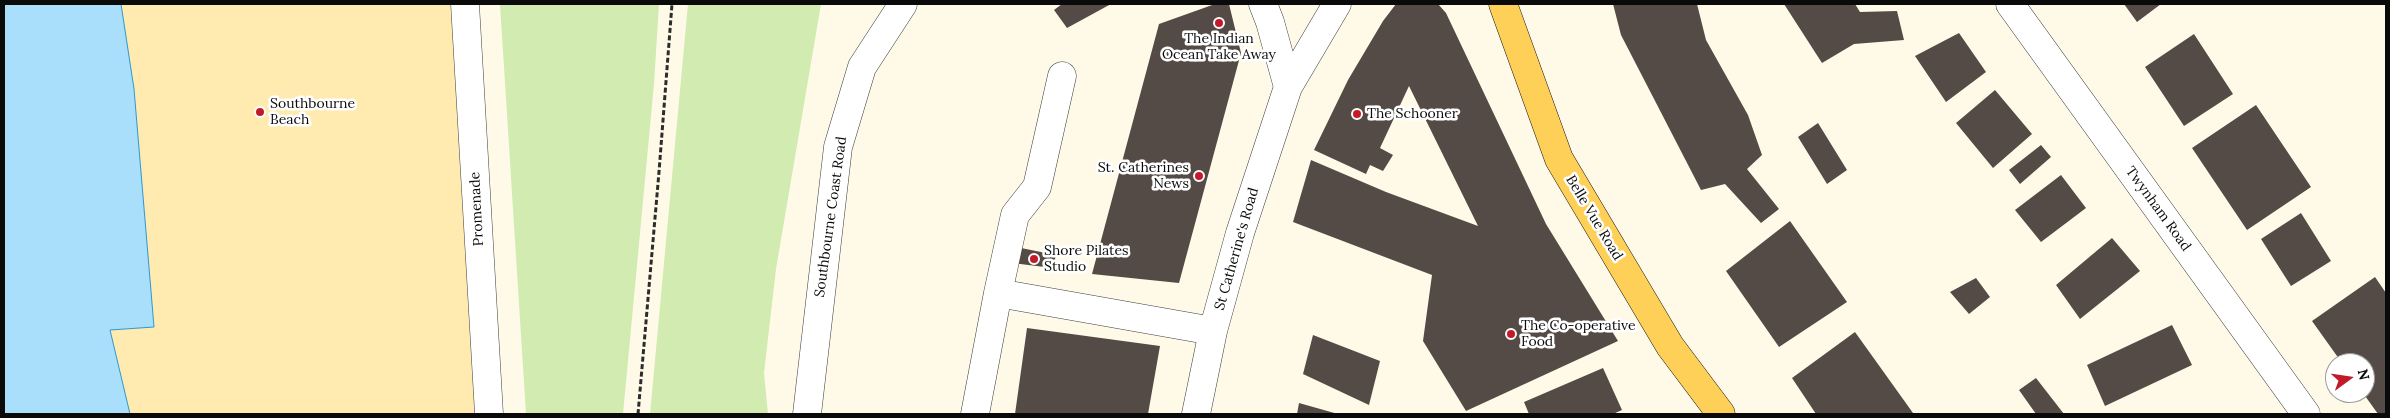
<!DOCTYPE html>
<html>
<head>
<meta charset="utf-8">
<style>
	body { margin:0 }
	#map { position:relative; width:2390px; height:418px; overflow:hidden; background:#fffae8; font-family:Lora,serif }
	canvas { display:block }
	.frame { position:absolute; inset:0; border:5px solid #0a0a0a; pointer-events:none }
	.north { position:absolute; left:2325px; top:353px; width:50px; height:50px; box-sizing:border-box; background:#fff; border:1px solid #9d9d9d; border-radius:50%; rotate:76deg; font-size:14px; font-weight:700; line-height:20px; text-align:center; color:#0a0a0a }
	.north::after { content:''; display:block; margin:auto; width:18px; height:22px; background:#c31a29; clip-path:polygon(50% 0,100% 100%,50% 72%,0 100%) }
</style>
</head>
<body>
<div id="map">
<canvas width="2390" height="418"></canvas>
<div class="frame"></div>
<div class="north">N</div>
</div>
<script>
const ctx = document.querySelector('canvas').getContext('2d');
ctx.lineJoin = 'round';
function paint(path, color) {
  ctx.fillStyle = color;
  ctx.fill(path, 'evenodd');
}
function toPath(rows) {
  const path = new Path2D();
  for (const r of rows) {
    path.moveTo(r[0], r[1]);
    for (let i = 2; i < r.length; i += 2) path.lineTo(r[i], r[i + 1]);
  }
  return path;
}
function trace(path, color, width, dash) {
  ctx.strokeStyle = color;
  ctx.lineWidth = width;
  ctx.lineCap = dash ? 'butt' : 'round';
  ctx.setLineDash(dash || []);
  ctx.stroke(path);
}
function label(font, color, halo, rows, align = 'center') {
  ctx.font = font + ' Lora,serif';
  ctx.lineWidth = 5;
  ctx.setLineDash([]);
  ctx.textBaseline = 'middle';
  ctx.strokeStyle = halo;
  ctx.fillStyle = color;
  for (const [text, x, y, turn = 0] of rows) {
    ctx.save();
    ctx.translate(x, y);
    ctx.rotate((+turn || 0) * Math.PI / 180);
    ctx.textAlign = isNaN(turn) ? turn : align;
    if (halo) ctx.strokeText(text, 0, 0);
    ctx.fillText(text, 0, 0);
    ctx.restore();
  }
}
paint(toPath([
	[500,4,659,4,654,84,623,414,526,414],
	[688,4,821,4,776,269,764,373,768,414,650,414]
]), '#d1ebb0');
paint(toPath([
	[41,4,465,4,489,414,66,414]
]), '#ffeab0');
const water = toPath([
	[4,4,121,4,134,89,154,327,110,330,130,414,4,414,4,4]
]);
paint(water, '#a9dffa');
trace(water, '#2b99d6', 1);
paint(toPath([
	[1062,4,1111,4,1067,28,1054,10],
	[1215,4,1229,4,1241,53,1179,283,1092,274,1159,24],
	[1396,4,1438,4,1446,13,1546,224,1618,341,1466,411,1423,341,1432,275,1293,222,1311,160,1386,192,1478,226,1409,86,1380,148,1393,155,1383,171,1370,165,1366,174,1314,150,1348,80,1383,21],
	[1613,4,1697,4,1706,40,1748,115,1762,155,1747,169,1779,209,1761,223,1725,184,1701,190,1621,35],
	[1784,4,1855,4,1860,12,1897,11,1904,40,1854,44,1822,63],
	[2124,4,2161,4,2137,22],
	[1959,33,1986,72,1946,102,1915,56],
	[2194,34,2233,94,2184,126,2145,67],
	[1995,90,2032,134,1993,168,1956,123],
	[2256,105,2311,187,2247,230,2192,148],
	[1818,123,1847,170,1827,184,1798,137],
	[2041,145,2051,157,2020,184,2009,170],
	[2061,175,2086,208,2041,242,2015,210],
	[2301,213,2331,261,2291,286,2261,239],
	[1790,221,1847,302,1779,347,1726,271],
	[2112,238,2140,271,2080,319,2056,285],
	[1016,247,1056,255,1053,268,1012,263],
	[2375,277,2386,293,2386,414,2378,414,2363,393,2365,393,2365,363,2342,363,2312,321],
	[1976,278,1990,297,1969,314,1950,292],
	[2172,325,2192,365,2105,406,2087,365],
	[1027,328,1160,346,1148,414,1015,414],
	[1855,332,1913,413,1816,414,1792,378],
	[1313,335,1380,361,1369,405,1303,374],
	[1603,368,1622,410,1613,414,1529,414,1524,402],
	[2036,378,2064,414,2036,414,2019,390],
	[1299,403,1338,414,1297,414]
]), '#544b46');
const minor = toPath([
	[465,4,489,414],
	[1263,4,1270,22,1288,87],
	[2010,4,2306,414],
	[998,293,1015,215,1037,187,1062,76],
	[807,414,838,147,862,67,903,4],
	[975,414,998,293,1213,331],
	[1196,414,1213,331,1240,233,1288,87,1337,4]
]);
const major = toPath([
	[1503,4,1559,159,1670,346,1721,414]
]);
trace(minor, '#3d3d3d', 29);
trace(major, '#1b1b1b', 29);
trace(toPath([
	[638,414,659,172,672,4]
]), '#2c2c2c', 3, [5, 2.5]);
trace(minor, '#fff', 28);
trace(major, '#ffd058', 28);
for (const [x, y, r, color] of [
	[1219,23,5,"#c31a29"],
	[260,112,5,"#c31a29"],
	[1357,114,5,"#c31a29"],
	[1199,176,5,"#c31a29"],
	[1034,259,5,"#c31a29"],
	[1511,334,5,"#c31a29"]
]) {
  const dot = new Path2D();
  dot.arc(x, y, r, 0, 2 * Math.PI);
  ctx.fillStyle = color;
  ctx.fill(dot);
  trace(dot, '#fff', 2);
}
label('14px', '#0a0a0a', '#fff', [
	["The Indian",1219,39,"center"],
	["Ocean Take Away",1219,55,"center"],
	["Southbourne",270,104],
	["Beach",270,120],
	["The Schooner",1367,114],
	["St. Catherines",1189,168,"right"],
	["News",1189,184,"right"],
	["Shore Pilates",1044,251],
	["Studio",1044,267],
	["The Co-operative",1521,326],
	["Food",1521,342]
], 'left');
label('14px', '#0a0a0a', '#fff', [
	["Promenade",477,209,-93],
	["Twynham Road",2158,209,54],
	["Southbourne Coast Road",831,217,-82],
	["Belle Vue Road",1594,218,59],
	["St Catherine's Road",1237,249,-74]
]);
</script>
</body>
</html>
